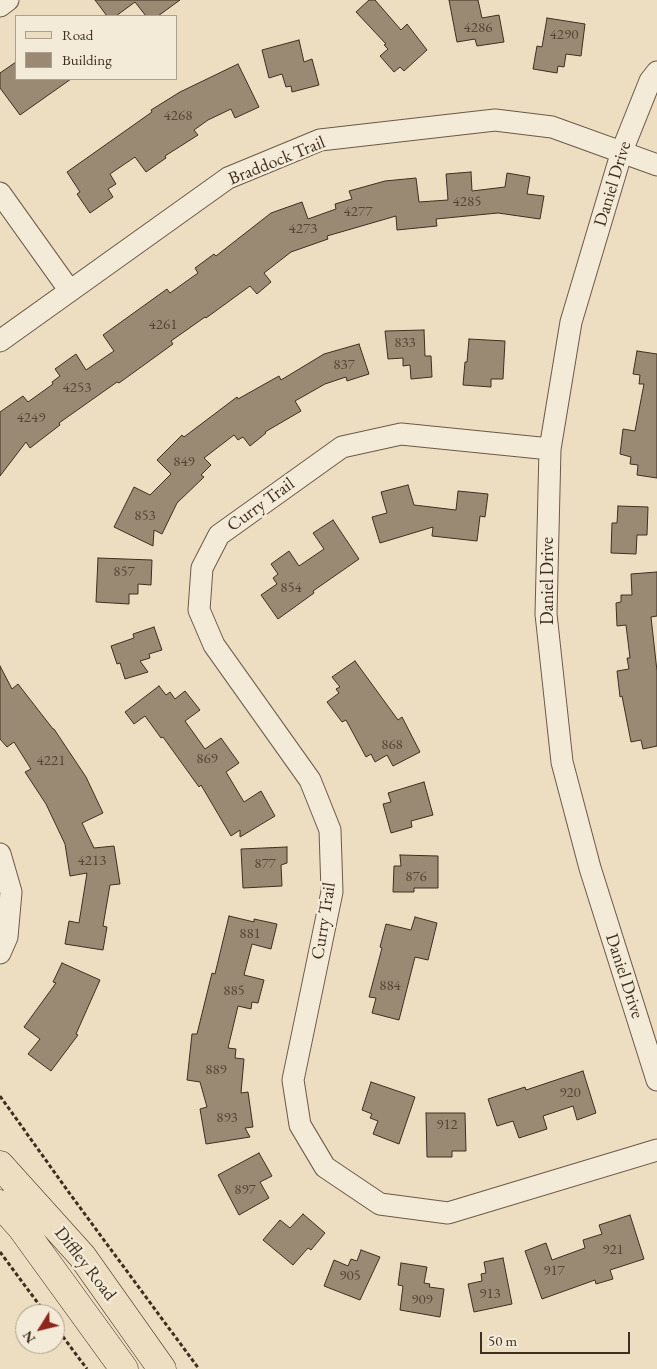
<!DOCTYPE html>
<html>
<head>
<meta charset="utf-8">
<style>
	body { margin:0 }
	#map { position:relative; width:657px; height:1369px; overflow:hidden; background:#eddec2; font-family:"EB Garamond",serif }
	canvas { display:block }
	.legend { position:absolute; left:15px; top:15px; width:162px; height:65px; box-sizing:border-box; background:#f3ead7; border:1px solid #ab9f8d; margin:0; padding:6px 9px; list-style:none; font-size:15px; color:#402e1f }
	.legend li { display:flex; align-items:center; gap:10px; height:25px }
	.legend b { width:25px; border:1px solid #ab9f8d }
	.north { position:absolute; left:15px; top:1304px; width:50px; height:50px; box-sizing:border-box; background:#f3ead7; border:1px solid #ab9f8d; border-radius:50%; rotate:234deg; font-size:14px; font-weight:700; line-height:20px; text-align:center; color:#402e1f }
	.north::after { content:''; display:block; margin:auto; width:18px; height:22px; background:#8f2418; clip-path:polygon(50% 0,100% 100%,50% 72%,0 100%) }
	.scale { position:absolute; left:480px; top:1332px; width:150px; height:22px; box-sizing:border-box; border:2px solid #402e1f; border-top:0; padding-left:6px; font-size:15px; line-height:18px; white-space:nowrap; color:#402e1f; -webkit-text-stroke:4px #f3ead7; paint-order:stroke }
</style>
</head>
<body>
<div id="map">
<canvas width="657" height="1369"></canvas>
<ul class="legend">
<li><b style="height:6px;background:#eddec2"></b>Road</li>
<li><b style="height:14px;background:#9a8a74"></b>Building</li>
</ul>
<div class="north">N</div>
<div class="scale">50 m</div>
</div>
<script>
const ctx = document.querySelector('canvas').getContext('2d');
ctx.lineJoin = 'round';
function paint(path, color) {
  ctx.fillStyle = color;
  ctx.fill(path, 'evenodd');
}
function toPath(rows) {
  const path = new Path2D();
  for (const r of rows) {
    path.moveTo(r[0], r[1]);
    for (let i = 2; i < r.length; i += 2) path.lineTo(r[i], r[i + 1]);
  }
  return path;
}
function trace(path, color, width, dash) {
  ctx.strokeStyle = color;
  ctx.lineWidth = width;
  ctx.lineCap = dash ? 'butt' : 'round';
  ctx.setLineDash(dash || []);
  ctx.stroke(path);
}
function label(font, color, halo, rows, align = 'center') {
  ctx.font = font + ' "EB Garamond",serif';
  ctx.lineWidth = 5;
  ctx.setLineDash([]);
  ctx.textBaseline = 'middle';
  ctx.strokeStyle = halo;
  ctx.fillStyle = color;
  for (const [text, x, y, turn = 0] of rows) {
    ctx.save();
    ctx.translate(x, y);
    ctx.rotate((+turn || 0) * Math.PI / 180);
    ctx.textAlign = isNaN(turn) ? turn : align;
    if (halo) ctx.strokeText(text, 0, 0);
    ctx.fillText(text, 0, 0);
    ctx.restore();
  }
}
const building = toPath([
	[95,0,180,0,158,16,146,16,135,2,116,16,107,16,95,0],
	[369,0,375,0,401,30,407,24,427,50,404,71,400,67,394,72,380,56,388,49,384,45,386,44,356,12,369,0],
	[449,0,478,0,482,18,499,15,504,42,477,46,475,39,457,42,449,0],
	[547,18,585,24,581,56,566,54,564,67,558,66,557,73,533,69,537,46,542,47,547,18],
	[299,40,304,62,312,59,319,85,292,92,291,86,286,87,282,74,269,78,262,50,299,40],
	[16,62,16,79,71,79,20,115,0,88,0,73,16,62],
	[238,64,259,107,235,118,231,109,208,120,194,130,198,135,165,156,166,158,146,172,135,157,110,174,116,184,108,189,113,197,90,213,77,194,80,192,67,172,152,112,151,110,180,92,238,64],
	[471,172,472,191,505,187,507,173,530,177,527,194,544,196,540,219,498,213,436,219,437,226,397,230,396,216,327,236,328,239,291,252,264,273,271,282,257,294,250,286,206,318,205,317,171,341,173,344,119,383,117,382,59,423,60,425,30,448,26,442,0,476,0,412,23,396,28,402,53,384,52,382,60,376,55,369,76,354,86,370,114,351,103,335,167,289,170,293,198,273,195,268,214,254,216,256,271,213,302,202,308,219,336,209,335,204,352,199,349,191,385,181,416,178,419,202,448,200,446,174,471,172],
	[424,330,425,356,431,356,432,377,411,379,410,365,403,366,403,358,388,359,385,331,424,330],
	[469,339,505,341,503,379,491,379,491,387,463,385,465,362,467,362,469,339],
	[359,344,369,374,347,381,346,377,325,384,295,401,301,411,265,432,266,433,250,446,243,437,238,440,234,435,204,458,211,465,201,475,204,477,177,503,162,534,154,530,153,546,114,527,134,487,150,495,171,474,157,460,182,435,184,437,237,397,238,399,279,376,281,380,324,354,359,344],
	[637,351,657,354,657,478,637,475,638,465,630,464,631,457,620,454,623,429,635,431,644,384,639,384,640,375,633,374,637,351],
	[408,485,414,505,456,510,458,491,488,494,485,517,480,516,477,541,432,536,433,527,380,543,372,517,387,513,381,492,408,485],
	[618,506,648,507,647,535,637,535,636,554,611,553,612,523,617,523,618,506],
	[333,520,359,559,313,591,314,593,278,619,261,595,277,584,273,578,278,574,271,564,289,551,299,566,324,549,313,533,333,520],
	[98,558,152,560,151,585,138,584,138,594,129,594,129,604,96,602,98,558],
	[657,572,657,616,651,617,657,671,657,746,643,749,641,740,631,742,622,696,620,697,617,671,629,669,627,658,630,658,626,625,617,626,616,603,621,602,621,595,632,595,631,574,657,572],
	[154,627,162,650,149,654,150,658,140,661,148,672,125,679,120,663,117,664,111,646,134,638,133,634,154,627],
	[355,661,398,720,402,717,420,752,393,766,387,755,375,762,371,754,366,757,346,720,342,722,327,702,339,693,336,689,340,687,332,677,355,661],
	[0,666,12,689,18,684,53,729,54,729,86,777,103,813,82,823,94,848,114,846,120,884,110,885,103,926,107,927,103,950,65,944,69,921,79,923,87,873,70,876,65,844,46,804,25,772,31,769,14,742,7,747,0,739,0,666],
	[159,686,166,695,170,692,175,699,185,691,200,710,185,721,205,749,221,738,239,763,226,772,244,802,261,791,275,816,240,837,240,830,231,836,201,785,199,787,163,737,161,738,145,716,134,724,125,712,159,686],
	[424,782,433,815,411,821,412,827,391,833,383,804,391,802,388,793,424,782],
	[287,847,287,863,281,865,282,886,243,888,241,849,287,847],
	[400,855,438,856,438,888,414,888,414,892,393,892,394,866,401,866,400,855],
	[229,916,254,922,254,919,277,924,271,949,252,944,244,975,264,980,258,1003,252,1002,251,1009,238,1006,228,1048,236,1049,235,1058,244,1059,241,1093,248,1092,253,1127,245,1128,250,1137,206,1144,200,1109,207,1107,200,1082,187,1080,192,1034,197,1034,212,973,215,974,229,916],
	[415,917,437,923,428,960,415,957,399,1020,372,1013,376,998,369,997,382,948,380,947,386,924,411,930,415,917],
	[62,963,100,980,76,1034,78,1035,51,1071,28,1054,40,1039,24,1027,56,983,53,982,62,963],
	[583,1071,596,1113,577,1120,573,1106,543,1116,547,1129,519,1138,513,1121,497,1126,488,1099,525,1087,526,1090,583,1071],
	[371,1082,415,1097,399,1144,373,1134,378,1121,370,1118,372,1114,362,1110,371,1082],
	[426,1113,465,1113,466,1151,452,1151,452,1157,427,1157,426,1113],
	[259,1153,272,1176,260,1182,269,1198,239,1215,218,1175,259,1153],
	[303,1214,325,1233,311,1250,308,1248,293,1265,263,1240,280,1220,290,1228,303,1214],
	[630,1215,644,1259,610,1270,613,1279,596,1284,595,1280,542,1299,525,1251,546,1243,552,1260,585,1248,583,1240,602,1234,599,1225,630,1215],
	[361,1250,380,1257,360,1300,324,1286,334,1260,348,1266,351,1259,357,1261,361,1250],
	[503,1258,512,1304,474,1312,468,1284,482,1281,481,1274,486,1273,484,1262,503,1258],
	[401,1263,427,1267,424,1283,430,1284,429,1287,444,1289,440,1317,400,1310,403,1286,398,1285,401,1263]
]);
paint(building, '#9a8a74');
trace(building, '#402e1f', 1);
const minor = toPath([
	[0,6,8,0],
	[657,72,650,81,622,151,571,322,550,449,546,614,562,762,590,868,657,1080],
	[0,193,70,291],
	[0,341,228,178,320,140,495,120,552,127,657,165],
	[550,449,401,434,342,447,219,535,202,568,199,610,214,645,310,780,330,830,332,892,293,1080,300,1125,325,1167,380,1204,448,1213,657,1150],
	[0,854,11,892,7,937,0,953]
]);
const major = toPath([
	[0,1165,82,1256,162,1369],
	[0,1204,21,1227,124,1369]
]);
trace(minor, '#6b5a48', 23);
trace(major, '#402e1f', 29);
trace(toPath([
	[0,1096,70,1194,199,1369],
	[0,1252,46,1314],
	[55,1326,87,1369]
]), '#402e1f', 3, [4, 2.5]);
trace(minor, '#f3ead7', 21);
trace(major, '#eddec2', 28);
label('15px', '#564534', null, [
	["4286",478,28],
	["4290",564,35],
	["4268",178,116],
	["4285",467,202],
	["4277",358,212],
	["4273",303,229],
	["4261",163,325],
	["833",405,343],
	["837",344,365],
	["4253",77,388],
	["4249",31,418],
	["849",184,462],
	["853",145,516],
	["857",124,572],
	["854",291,588],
	["868",392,745],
	["869",207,759],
	["4221",51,761],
	["4213",92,861],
	["877",265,864],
	["876",416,877],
	["881",250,934],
	["884",390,986],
	["885",234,991],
	["889",216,1070],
	["920",570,1093],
	["893",227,1118],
	["912",447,1125],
	["897",245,1190],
	["921",613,1250],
	["917",554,1271],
	["905",350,1276],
	["913",490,1294],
	["909",422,1300]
]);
label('18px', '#402e1f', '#f3ead7', [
	["Braddock Trail",277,161,-22],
	["Daniel Drive",613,184,-73],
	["Curry Trail",261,505,-36],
	["Daniel Drive",548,581,-90],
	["Curry Trail",324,921,-81],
	["Daniel Drive",624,976,72],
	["Diffley Road",85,1264,52]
]);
</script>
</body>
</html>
